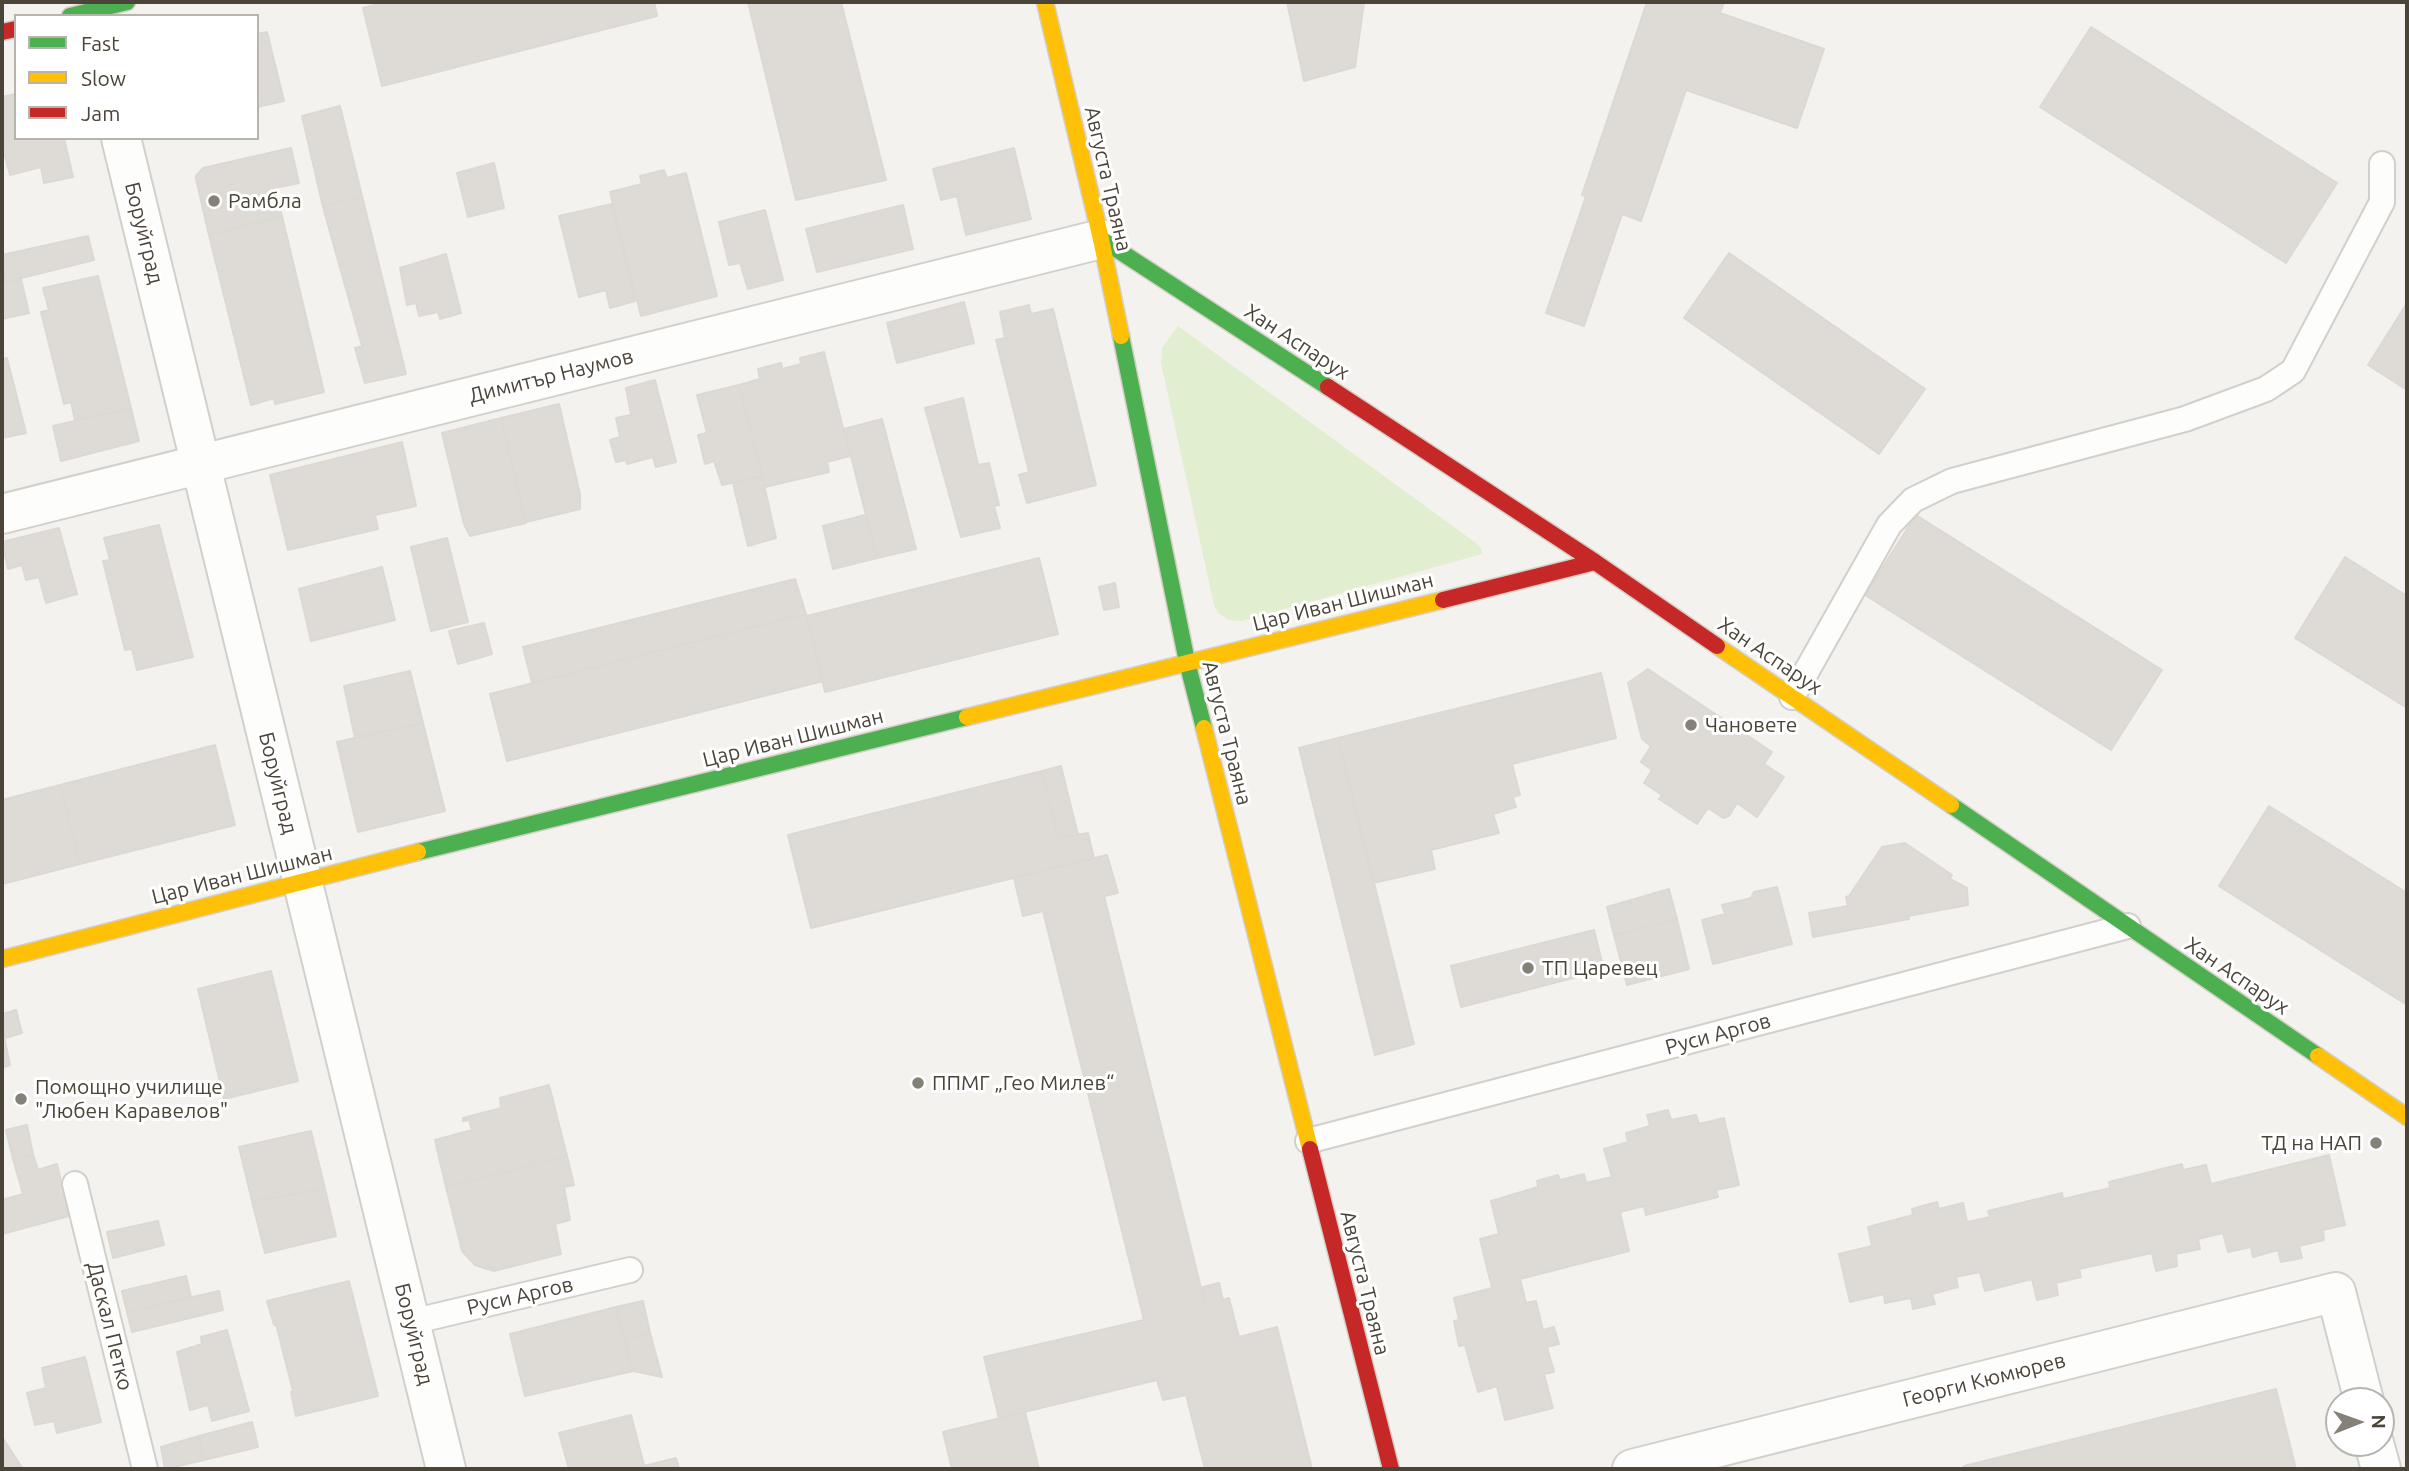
<!DOCTYPE html>
<html>
<head>
<meta charset="utf-8">
<style>
	body { margin:0 }
	#map { position:relative; width:2409px; height:1471px; overflow:hidden; background:#f4f2ee; font-family:Ubuntu,sans-serif }
	canvas { display:block }
	.frame { position:absolute; inset:0; border:4px solid #4b4439; pointer-events:none }
	.legend { position:absolute; left:14px; top:14px; width:245px; height:126px; box-sizing:border-box; background:#fff; border:2px solid #b7b4b0; margin:0; padding:9px 12px; list-style:none; font-size:21px; color:#4b4439 }
	.legend li { display:flex; align-items:center; gap:14px; height:35px }
	.legend b { width:35px; border:2px solid #b7b4b0 }
	.north { position:absolute; left:2325px; top:1387px; width:70px; height:70px; box-sizing:border-box; background:#fff; border:2px solid #b7b4b0; border-radius:50%; rotate:89deg; font-size:19px; font-weight:700; line-height:28px; text-align:center; color:#4b4439 }
	.north::after { content:''; display:block; margin:auto; width:24px; height:32px; background:#868178; clip-path:polygon(50% 0,100% 100%,50% 72%,0 100%) }
</style>
</head>
<body>
<div id="map">
<canvas width="2409" height="1471"></canvas>
<div class="frame"></div>
<ul class="legend">
<li><b style="height:9px;background:#4caf50"></b>Fast</li>
<li><b style="height:9px;background:#ffc107"></b>Slow</li>
<li><b style="height:9px;background:#c62828"></b>Jam</li>
</ul>
<div class="north">N</div>
</div>
<script>
const ctx = document.querySelector('canvas').getContext('2d');
ctx.lineJoin = 'round';
function paint(path, color) {
  ctx.fillStyle = color;
  ctx.fill(path, 'evenodd');
}
function toPath(rows) {
  const path = new Path2D();
  for (const r of rows) {
    path.moveTo(r[0], r[1]);
    for (let i = 2; i < r.length; i += 2) path.lineTo(r[i], r[i + 1]);
  }
  return path;
}
function trace(path, color, width, dash) {
  ctx.strokeStyle = color;
  ctx.lineWidth = width;
  ctx.lineCap = dash ? 'butt' : 'round';
  ctx.setLineDash(dash || []);
  ctx.stroke(path);
}
function label(font, color, halo, rows, align = 'center') {
  ctx.font = font + ' Ubuntu,sans-serif';
  ctx.lineWidth = 6;
  ctx.setLineDash([]);
  ctx.textBaseline = 'middle';
  ctx.strokeStyle = halo;
  ctx.fillStyle = color;
  for (const [text, x, y, turn = 0] of rows) {
    ctx.save();
    ctx.translate(x, y);
    ctx.rotate((+turn || 0) * Math.PI / 180);
    ctx.textAlign = isNaN(turn) ? turn : align;
    if (halo) ctx.strokeText(text, 0, 0);
    ctx.fillText(text, 0, 0);
    ctx.restore();
  }
}
paint(toPath([
	[1178,326,1476,543,1481,548,1482,554,1242,621,1229,620,1219,614,1214,605,1161,363,1162,348]
]), '#e1eecf');
const building = toPath([
	[386,2,654,2,657,16,382,86,363,8,386,2],
	[748,2,841,2,886,180,796,200,748,2],
	[1287,2,1364,2,1355,67,1304,81,1287,2],
	[1647,2,1724,2,1720,13,1824,49,1797,128,1686,90,1641,221,1622,214,1584,326,1546,313,1586,196,1582,195,1647,2],
	[2091,27,2337,183,2286,263,2040,107,2091,27],
	[267,32,284,101,257,107,257,34,267,32],
	[16,94,16,138,64,138,73,177,44,183,41,167,10,175,2,145,2,133,4,132,2,97,16,94],
	[340,106,362,196,323,207,302,116,340,106],
	[291,148,299,183,275,188,282,216,209,235,196,179,196,176,203,168,291,148],
	[1014,148,1031,219,966,235,957,196,941,200,933,169,1014,148],
	[494,163,504,208,468,217,457,173,494,163],
	[664,170,667,178,686,173,717,296,641,316,610,192,642,184,640,176,664,170],
	[362,196,406,374,365,383,355,348,362,346,323,207,362,196],
	[612,204,635,301,610,308,606,290,579,297,559,216,612,204],
	[903,205,913,249,817,272,806,229,903,205],
	[765,210,783,280,748,289,740,263,729,265,719,222,765,210],
	[282,216,324,392,275,404,274,398,251,405,209,235,282,216],
	[88,236,94,260,5,282,2,255,88,236],
	[1729,253,1925,389,1879,454,1684,318,1729,253],
	[446,254,461,313,440,319,438,312,419,316,416,303,407,305,400,268,446,254],
	[98,276,131,408,75,420,71,402,64,404,41,312,49,310,43,288,98,276],
	[21,279,29,313,2,319,2,283,21,279],
	[964,302,974,343,897,363,887,323,964,302],
	[2407,303,2407,390,2368,365,2407,303],
	[1029,305,1031,314,1053,309,1096,485,1027,503,1019,475,1029,472,996,340,1005,338,1000,312,1029,305],
	[824,352,850,456,827,462,829,472,765,487,739,385,760,379,758,369,781,363,782,369,801,364,800,358,824,352],
	[7,358,26,433,2,438,2,359,7,358],
	[655,380,676,462,656,467,653,457,627,464,626,460,616,462,610,440,620,437,616,418,631,415,626,388,655,380],
	[739,385,762,476,722,485,714,461,705,464,698,435,707,433,697,395,739,385],
	[963,398,978,465,989,463,999,505,994,506,1000,528,961,537,925,408,963,398],
	[559,404,580,494,580,509,526,522,501,418,559,404],
	[131,408,139,441,61,461,53,426,131,408],
	[501,418,526,523,470,536,464,524,442,433,501,418],
	[882,419,916,549,877,558,844,429,882,419],
	[402,442,416,506,375,515,378,529,288,550,270,475,402,442],
	[762,476,776,538,748,546,733,483,762,476],
	[865,515,877,558,833,569,823,526,865,515],
	[1916,515,2162,670,2111,750,1865,595,1916,515],
	[159,525,193,657,137,670,132,649,125,650,103,561,110,560,104,538,159,525],
	[59,528,77,594,46,603,39,577,26,580,22,565,8,569,2,542,59,528],
	[447,538,468,622,431,631,411,547,447,538],
	[2345,557,2407,596,2407,708,2295,638,2345,557],
	[1039,558,1058,634,825,692,807,616,1039,558],
	[382,567,395,620,311,641,299,589,382,567],
	[795,579,806,614,532,683,523,647,795,579],
	[1115,583,1119,607,1104,610,1099,587,1115,583],
	[806,614,823,681,507,761,490,694,806,614],
	[484,623,492,654,458,664,449,631,484,623],
	[1648,669,1772,752,1764,764,1784,777,1757,817,1737,803,1729,816,1723,818,1708,808,1697,824,1659,799,1662,795,1644,783,1652,770,1641,762,1651,746,1642,739,1628,683,1648,669],
	[410,671,423,723,355,738,344,686,410,671],
	[1601,673,1616,738,1512,764,1520,795,1513,797,1516,807,1493,814,1499,833,1431,850,1435,869,1373,883,1338,738,1601,673],
	[423,723,445,811,358,832,337,742,423,723],
	[1338,738,1414,1044,1375,1055,1299,748,1338,738],
	[215,745,235,825,80,864,60,785,215,745],
	[1061,766,1078,835,1058,838,1042,771,1061,766],
	[1042,771,1058,838,1088,833,1094,858,811,928,788,835,1042,771],
	[60,785,80,864,2,884,2,800,60,785],
	[2269,806,2407,893,2407,1005,2219,886,2269,806],
	[1905,843,1952,875,1950,879,1967,888,1968,905,1908,916,1909,919,1813,937,1809,913,1848,906,1846,897,1849,896,1882,847,1905,843],
	[1107,855,1118,893,1104,896,1205,1304,1203,1287,1219,1283,1223,1300,1229,1298,1239,1337,1277,1327,1312,1469,1205,1469,1186,1395,1163,1400,1157,1380,999,1418,984,1357,1144,1320,1043,911,1023,916,1014,878,1107,855],
	[1777,887,1792,944,1713,964,1702,920,1725,914,1722,905,1751,898,1754,892,1777,887],
	[1669,889,1677,919,1614,935,1607,907,1669,889],
	[1677,919,1689,969,1627,985,1614,935,1677,919],
	[1594,930,1604,970,1461,1007,1451,966,1594,930],
	[271,971,298,1081,224,1099,198,989,271,971],
	[16,1010,22,1033,5,1038,2,1014,16,1010],
	[2,1027,10,1065,2,1068,2,1027],
	[549,1085,567,1156,446,1187,435,1140,472,1130,469,1120,463,1121,463,1118,501,1108,500,1098,549,1085],
	[1668,1110,1671,1120,1696,1115,1699,1124,1724,1118,1739,1185,1716,1190,1718,1197,1646,1215,1644,1206,1620,1212,1629,1251,1520,1279,1526,1303,1536,1301,1543,1330,1554,1327,1559,1344,1547,1347,1554,1372,1544,1374,1553,1408,1505,1420,1497,1386,1478,1392,1465,1345,1459,1346,1454,1321,1459,1320,1454,1298,1492,1288,1480,1239,1499,1234,1491,1201,1538,1187,1537,1181,1558,1175,1560,1180,1584,1174,1586,1183,1612,1177,1604,1149,1628,1142,1626,1133,1650,1126,1647,1115,1668,1110],
	[27,1125,33,1154,13,1159,6,1130,27,1125],
	[311,1131,325,1189,252,1201,239,1147,311,1131],
	[33,1154,38,1170,57,1164,69,1216,2,1234,2,1200,23,1194,13,1159,33,1154],
	[2329,1155,2345,1225,2323,1230,2324,1240,2299,1246,2302,1258,2281,1262,2278,1250,2253,1257,2251,1247,2228,1252,2223,1233,2198,1239,2200,1249,2176,1254,2177,1266,2156,1271,2152,1253,2079,1269,2081,1277,2056,1283,2058,1295,2037,1300,2032,1279,1985,1291,1980,1272,1956,1277,1958,1287,1932,1294,1935,1304,1913,1309,1911,1298,1885,1303,1884,1294,1850,1302,1839,1254,1872,1246,1868,1227,1913,1215,1912,1209,1937,1202,1939,1209,1963,1203,1967,1222,1990,1217,1988,1211,2062,1193,2063,1199,2110,1188,2109,1182,2182,1164,2183,1170,2206,1165,2211,1184,2329,1155],
	[567,1156,574,1185,564,1187,570,1220,555,1224,561,1254,494,1271,475,1265,462,1251,446,1187,567,1156],
	[325,1189,336,1236,265,1253,252,1201,325,1189],
	[158,1221,164,1245,113,1258,107,1232,158,1221],
	[186,1276,191,1297,127,1312,122,1291,186,1276],
	[349,1281,378,1396,296,1416,291,1392,293,1391,276,1324,274,1325,267,1301,349,1281],
	[219,1291,223,1310,132,1332,127,1312,219,1291],
	[643,1301,650,1333,624,1339,616,1307,643,1301],
	[616,1307,633,1371,525,1396,510,1334,616,1307],
	[227,1330,249,1411,212,1421,208,1405,190,1410,177,1352,202,1344,201,1337,227,1330],
	[650,1333,662,1377,633,1371,624,1339,650,1333],
	[85,1357,101,1422,57,1433,54,1421,35,1425,27,1393,46,1388,42,1368,85,1357],
	[2276,1389,2296,1469,1965,1469,1964,1466,2276,1389],
	[1025,1412,1039,1469,952,1469,943,1432,1025,1412],
	[631,1415,645,1469,569,1469,559,1433,631,1415],
	[252,1422,258,1447,204,1460,199,1436,252,1422],
	[199,1436,204,1460,165,1469,161,1447,199,1436],
	[2,1437,23,1469,2,1469,2,1437],
	[676,1458,679,1469,645,1469,644,1466,676,1458]
]);
paint(building, '#dedbd6');
trace(building, '#dcd9d4', 2);
const lane = toPath([
	[1792,697,1889,525,1913,500,1952,481,2185,419,2266,389,2293,371,2382,202,2382,164],
	[1308,1141,2128,926],
	[75,1184,145,1469],
	[411,1322,630,1270]
]);
const street = toPath([
	[121,138,446,1469],
	[2,514,1101,239],
	[2374,1443,2381,1469],
	[1632,1469,2336,1292,2364,1401]
]);
const fast = toPath([
	[70,16,127,2],
	[1101,239,1328,387],
	[1121,336,1187,662,1204,728],
	[1951,805,2318,1056],
	[418,852,967,717]
]);
const slow = toPath([
	[1045,2,1101,239,1121,336],
	[1717,646,1951,805],
	[967,717,1443,600],
	[1204,728,1310,1149],
	[2,959,418,852],
	[2318,1056,2407,1117]
]);
const jam = toPath([
	[2,32,16,29],
	[1328,387,1595,562,1717,646],
	[1443,600,1595,562],
	[1310,1149,1391,1469]
]);
trace(lane, '#d2d0cb', 28);
trace(street, '#d2d0cb', 42);
trace(fast, '#d3cfc5', 19);
trace(slow, '#d3cfc5', 19);
trace(jam, '#d3cfc5', 19);
trace(lane, '#fdfdfc', 24);
trace(street, '#fdfdfc', 38);
trace(fast, '#4caf50', 16);
trace(slow, '#ffc107', 16);
trace(jam, '#c62828', 16);
for (const [x, y, r, color] of [
	[214,201,7,"#868178"],
	[1691,725,7,"#868178"],
	[1528,968,7,"#868178"],
	[918,1083,7,"#868178"],
	[21,1099,7,"#868178"],
	[2376,1143,7,"#868178"]
]) {
  const dot = new Path2D();
  dot.arc(x, y, r, 0, 2 * Math.PI);
  ctx.fillStyle = color;
  ctx.fill(dot);
  trace(dot, '#fff', 2.5);
}
label('21px', '#4b4439', '#fff', [
	["Августа Траяна",1108,179,77],
	["Боруйград",144,233,76],
	["Хан Аспарух",1297,342,33],
	["Димитър Наумов",551,376,-14],
	["Цар Иван Шишман",1343,602,-14],
	["Хан Аспарух",1770,656,34],
	["Августа Траяна",1227,733,76],
	["Цар Иван Шишман",793,738,-14],
	["Боруйград",278,783,76],
	["Цар Иван Шишман",242,875,-14],
	["Хан Аспарух",2237,976,34],
	["Руси Аргов",1718,1034,-15],
	["Августа Траяна",1365,1283,76],
	["Руси Аргов",520,1296,-13],
	["Даскал Петко",110,1326,76],
	["Боруйград",414,1334,76],
	["Георги Кюмюрев",1984,1380,-14]
]);
label('21px', '#4b4439', '#fff', [
	["Рамбла",228,201],
	["Чановете",1705,725],
	["ТП Царевец",1542,968],
	["ППМГ „Гео Милев“",932,1083],
	["Помощно училище",35,1087],
	["\"Любен Каравелов\"",35,1111],
	["ТД на НАП",2362,1143,"right"]
], 'left');
</script>
</body>
</html>
